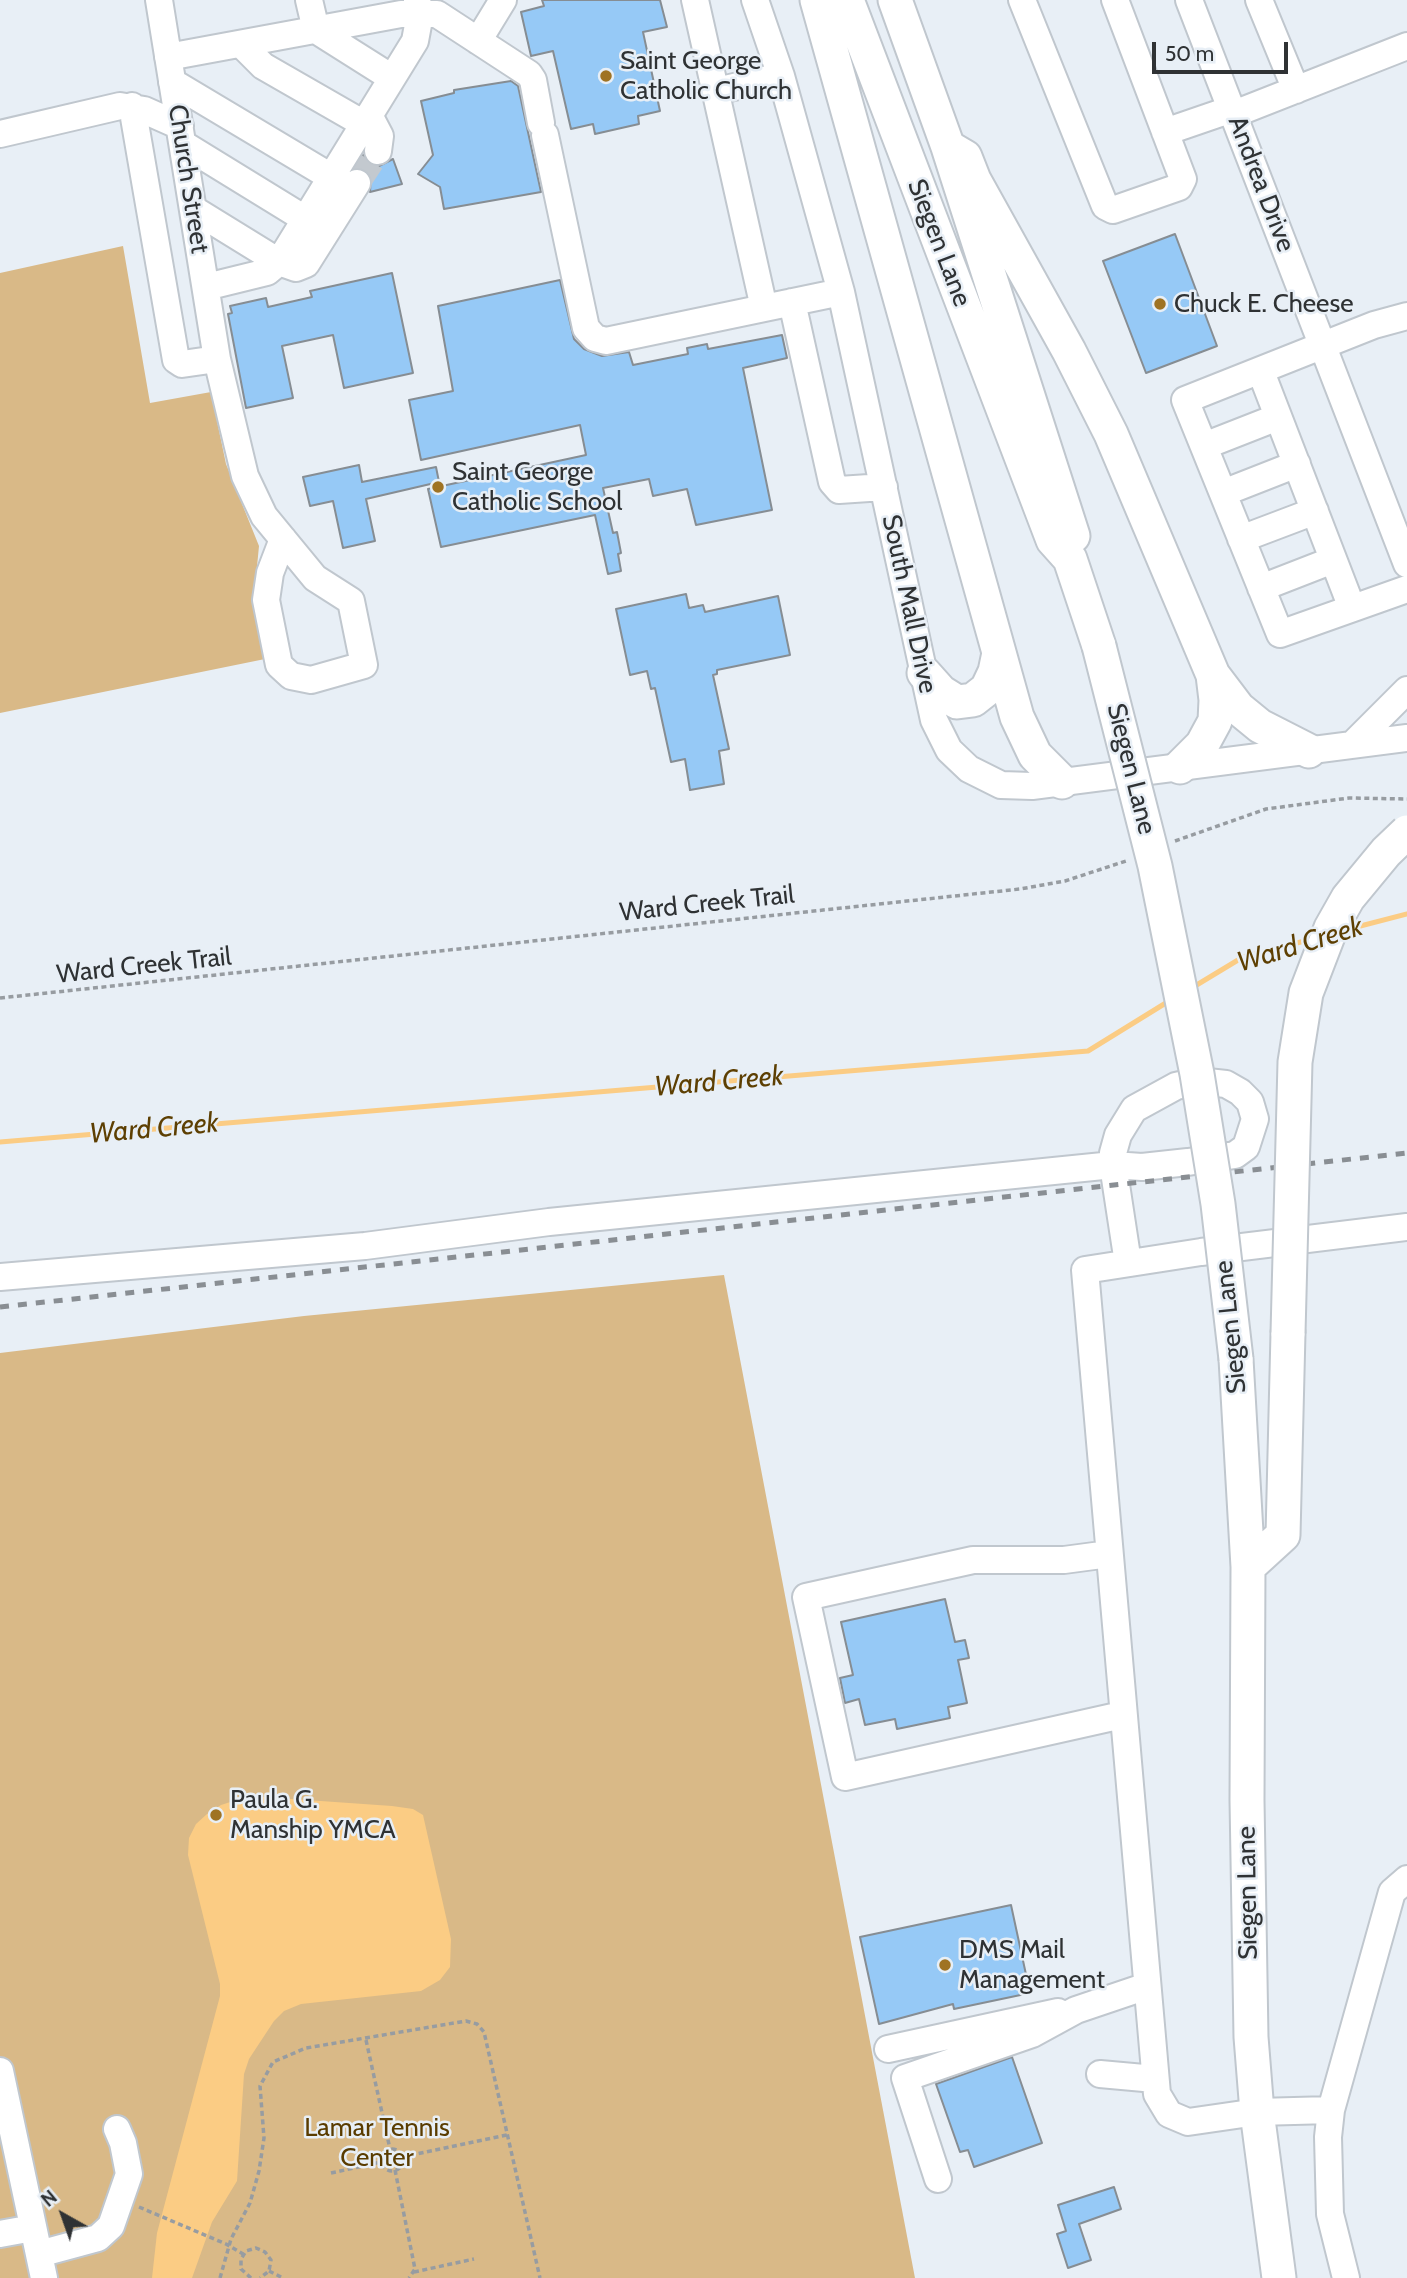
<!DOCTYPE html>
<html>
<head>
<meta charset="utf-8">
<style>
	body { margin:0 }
	#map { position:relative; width:1407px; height:2278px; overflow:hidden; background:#e8eff6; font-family:Cabin,sans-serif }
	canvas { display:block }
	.north { position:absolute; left:28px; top:2180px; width:70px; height:70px; -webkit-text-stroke:5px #e8eff6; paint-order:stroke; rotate:320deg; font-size:19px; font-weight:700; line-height:28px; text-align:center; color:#2f3234 }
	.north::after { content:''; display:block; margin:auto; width:24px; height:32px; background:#2f3234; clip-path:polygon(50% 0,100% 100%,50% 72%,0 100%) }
	.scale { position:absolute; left:1152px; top:42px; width:136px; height:32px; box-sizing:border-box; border:4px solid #2f3234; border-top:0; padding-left:9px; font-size:21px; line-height:24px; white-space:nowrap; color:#2f3234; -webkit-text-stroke:5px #e8eff6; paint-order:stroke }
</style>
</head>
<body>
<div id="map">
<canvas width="1407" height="2278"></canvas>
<div class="north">N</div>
<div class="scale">50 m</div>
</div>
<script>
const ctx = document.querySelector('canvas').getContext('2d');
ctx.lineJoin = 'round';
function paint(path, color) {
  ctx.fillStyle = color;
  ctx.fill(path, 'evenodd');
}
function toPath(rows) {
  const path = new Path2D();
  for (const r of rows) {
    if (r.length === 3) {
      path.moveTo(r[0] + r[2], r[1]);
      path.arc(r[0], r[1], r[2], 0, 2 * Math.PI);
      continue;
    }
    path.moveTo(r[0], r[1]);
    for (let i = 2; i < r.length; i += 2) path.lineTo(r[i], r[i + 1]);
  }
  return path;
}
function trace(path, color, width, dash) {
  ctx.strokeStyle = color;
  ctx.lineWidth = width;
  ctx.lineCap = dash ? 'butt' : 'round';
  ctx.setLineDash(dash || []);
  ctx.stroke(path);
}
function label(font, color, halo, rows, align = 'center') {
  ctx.font = font + ' Cabin,sans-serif';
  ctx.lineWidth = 5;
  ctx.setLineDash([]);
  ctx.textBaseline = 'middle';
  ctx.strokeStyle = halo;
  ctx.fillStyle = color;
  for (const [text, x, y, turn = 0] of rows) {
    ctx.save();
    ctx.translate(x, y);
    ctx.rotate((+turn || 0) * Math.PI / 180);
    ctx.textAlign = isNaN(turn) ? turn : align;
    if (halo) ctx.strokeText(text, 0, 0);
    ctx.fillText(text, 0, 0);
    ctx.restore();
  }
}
paint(toPath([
	[123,246,150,403,211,392,226,464,259,546,254,597,265,659,0,713,0,273],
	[724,1275,915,2278,0,2278,0,1353,304,1316]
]), '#d9b987');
paint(toPath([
	[249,1796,392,1806,413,1809,423,1815,451,1939,450,1967,440,1980,421,1991,301,2004,284,2011,274,2021,249,2059,244,2074,237,2181,212,2222,192,2278,152,2278,157,2233,220,1996,220,1984,188,1855,189,1838,196,1824,207,1814,221,1805]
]), '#fbcc84');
trace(toPath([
	[1345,930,1407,914],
	[1190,989,1243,957,1316,938],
	[0,1142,1088,1051,1169,1001]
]), '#fbcc84', 5);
const building = toPath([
	[542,0,660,0,667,27,643,32,660,111,638,116,639,124,595,134,593,124,571,129,553,51,531,56,521,12,544,6,542,0],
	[511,81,518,86,541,192,444,209,440,187,418,174,433,155,421,101,454,93,454,90,511,81],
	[363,155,368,163,377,167,393,159,402,184,370,192,371,175,365,169,356,168,363,155],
	[1175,234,1217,346,1146,373,1103,261,1175,234],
	[392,273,413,373,344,388,333,335,282,346,293,398,246,408,228,314,232,313,230,306,266,298,268,307,312,297,310,291,392,273],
	[560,280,574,339,584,349,602,356,629,352,633,365,688,354,687,348,707,344,708,349,782,335,787,358,743,368,772,510,696,525,687,489,653,496,649,479,603,488,613,533,617,532,621,553,618,554,621,571,608,574,595,515,441,547,428,489,586,455,580,425,421,460,409,400,453,391,438,306,560,280],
	[359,465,362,482,436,467,439,482,366,499,375,541,343,548,333,501,310,506,303,477,359,465],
	[686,594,689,608,703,605,705,612,778,596,790,655,717,670,717,674,713,675,729,749,719,751,724,784,690,790,685,759,671,762,655,688,651,689,647,671,630,675,616,609,686,594],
	[945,1599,955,1642,965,1640,969,1658,958,1660,967,1703,948,1707,950,1718,897,1729,895,1719,865,1725,859,1699,845,1703,840,1678,853,1675,841,1622,945,1599],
	[1011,1905,1030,1993,954,2009,953,2004,879,2024,860,1937,1011,1905],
	[1012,2057,1042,2143,974,2167,968,2150,960,2152,936,2084,1012,2057],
	[1114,2187,1121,2209,1079,2224,1091,2260,1068,2268,1057,2234,1066,2231,1058,2205,1114,2187]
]);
paint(building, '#96c9f6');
trace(building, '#868d93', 2);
trace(toPath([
	[357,183,378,151]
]), '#c3c9cf', 26, [26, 13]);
const minor = toPath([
	[159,0,217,359,245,476,264,516,315,578,351,601,364,665,311,680,291,676,279,665,266,600,270,573,283,539],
	[309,0,316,30,392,78],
	[695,0,764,308],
	[755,0,781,76,841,292,934,720,949,750,969,769,1001,785,1032,786,1407,738],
	[1022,0,1105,206,1113,210,1179,187,1183,179,1115,0],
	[1189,0,1407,564],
	[1259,0,1296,90],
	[478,41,503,0],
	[241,44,263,66,364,124],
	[168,57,401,14,437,14,529,74,533,80,541,123],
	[172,82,331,177],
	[717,91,781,76],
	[132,106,176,360,182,364,217,359],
	[1234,114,1407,46],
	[369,115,380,136,378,151],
	[1165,132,1232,109],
	[0,134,120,106,144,110,180,126],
	[545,135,586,328,595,338,606,341,841,292],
	[183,144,305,219],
	[193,209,279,262,296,268,306,264,357,183],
	[206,287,267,272,279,262,415,41,420,14,417,0],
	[792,302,832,482,839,490,884,487],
	[1407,316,1374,325,1185,400,1280,634,1407,589],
	[1261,372,1352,608],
	[1204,446,1278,417],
	[1223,493,1297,464],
	[1241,539,1315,511],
	[1261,588,1333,560],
	[1352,745,1407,690],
	[0,1277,365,1246,549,1222,1113,1165,1142,1167,1188,1162,1235,1155,1246,1147,1255,1119,1250,1102,1240,1092,1226,1084,1198,1081,1176,1086,1134,1109,1118,1135,1113,1153,1113,1165,1128,1263],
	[1109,1554,1064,1560,973,1560,806,1597,845,1777,1122,1715],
	[888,2049,1058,2012],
	[0,2071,44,2278],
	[1100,2074,1155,2079],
	[1331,2110,1257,2112,1188,2122,1169,2114,1157,2094,1085,1270,1201,1252,1407,1227],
	[938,2179,905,2078,1032,2034,1076,2010,1147,1986],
	[0,2234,33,2228],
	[39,2254,98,2238,111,2226,129,2174,123,2143,117,2129],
	[1346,2278,1330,2214,1328,2137,1331,2110,1392,1892,1407,1879]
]);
const major = toPath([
	[817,0,1017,717,1035,755,1062,782],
	[847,0,1053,540,1070,559,1099,646],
	[895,0,948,147,1073,536],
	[948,147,965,157,974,180,1069,351,1111,434,1213,675,1216,700,1215,721,1202,745,1180,767],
	[924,673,941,692,957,702,973,700,987,689,995,672,999,653],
	[1213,675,1238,708,1260,726,1309,751],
	[1236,1359,1248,1567,1247,1800,1251,2037,1257,2112,1279,2278],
	[1248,1567,1283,1535,1288,1333]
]);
trace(minor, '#c0c7ce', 30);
trace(major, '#c0c7ce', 37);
trace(toPath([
	[1175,841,1266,809,1349,798,1407,799],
	[0,998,1020,889,1065,881,1129,860],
	[366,2040,390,2149],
	[392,2160,11],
	[402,2157,507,2135],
	[395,2170,415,2269,409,2278],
	[331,2173,381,2162],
	[139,2207,226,2244,243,2254],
	[269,2271,283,2278],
	[414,2272,474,2259],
	[220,2278,231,2239,250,2203,259,2171,264,2138,260,2086,273,2062,306,2048,466,2021,477,2024,484,2032,540,2278],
	[251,2278,241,2269,241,2259,246,2251,256,2248,265,2252,271,2260,269,2271,260,2278]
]), '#979ca1', 3.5, [5, 3.5]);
trace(minor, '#fff', 26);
trace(major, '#fff', 33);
trace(toPath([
	[0,1307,1407,1153]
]), '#898e93', 5, [9, 9]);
const majorBridge = toPath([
	[1099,646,1155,866,1197,1074,1218,1204,1236,1359],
	[1288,1333,1295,1062,1306,993,1331,928,1348,898,1386,852,1407,832]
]);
trace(majorBridge, '#c0c7ce', 37, []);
trace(majorBridge, '#fff', 33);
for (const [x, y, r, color] of [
	[606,76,7,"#9f7323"],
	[1160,304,7,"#9f7323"],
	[438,487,7,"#9f7323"],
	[216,1815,7,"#9f7323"],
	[945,1965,7,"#9f7323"]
]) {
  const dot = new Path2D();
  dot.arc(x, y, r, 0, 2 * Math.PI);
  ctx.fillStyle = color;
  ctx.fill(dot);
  trace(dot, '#e8eff6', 2.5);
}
label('26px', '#2f3234', '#e8eff6', [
	["Saint George",620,61],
	["Catholic Church",620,91],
	["Chuck E. Cheese",1174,304],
	["Saint George",452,472],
	["Catholic School",452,502],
	["Paula G.",230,1800],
	["Manship YMCA",230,1830],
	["DMS Mail",959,1950],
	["Management",959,1980]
], 'left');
label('26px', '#2f3234', '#e8eff6', [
	["Church Street",188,179,81],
	["Andrea Drive",1261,184,69],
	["Siegen Lane",939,243,69],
	["South Mall Drive",909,604,78],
	["Siegen Lane",1131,769,76],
	["Ward Creek Trail",707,904,-6],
	["Ward Creek Trail",144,966,-6],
	["Siegen Lane",1231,1327,-96],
	["Siegen Lane",1248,1893,-91]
]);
label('26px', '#5a3c00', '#e8eff6', [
	["Lamar Tennis",377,2128],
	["Center",377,2158]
]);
label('italic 28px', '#5d3f02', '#e8eff6', [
	["Ward Creek",1300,945,-17],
	["Ward Creek",719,1082,-5],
	["Ward Creek",154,1129,-5]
]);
</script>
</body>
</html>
